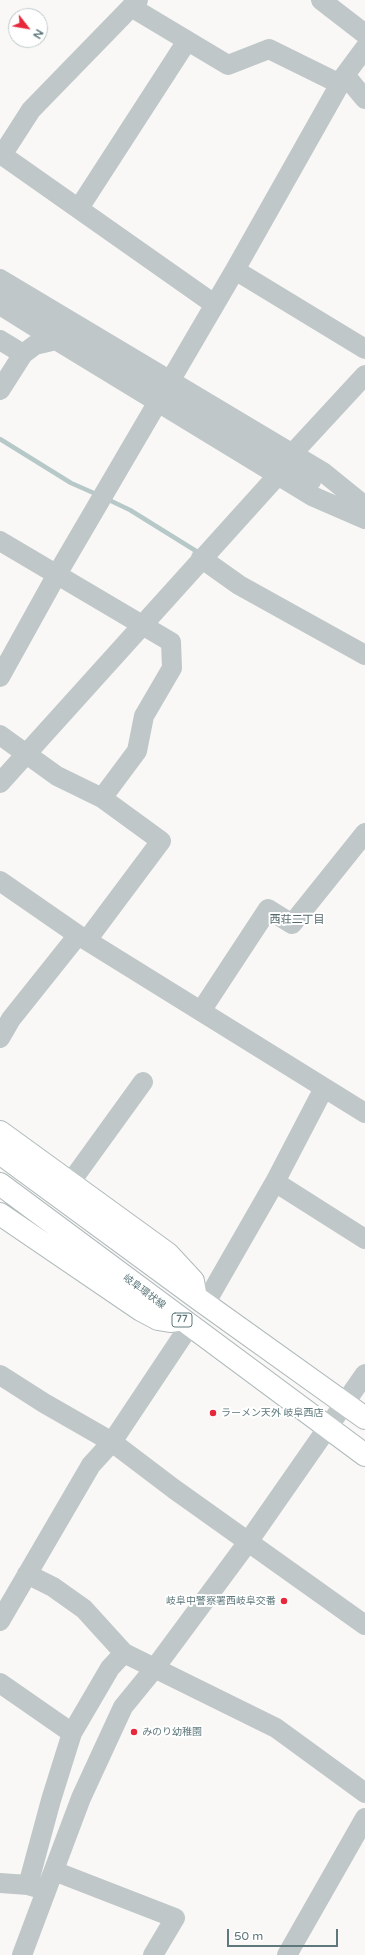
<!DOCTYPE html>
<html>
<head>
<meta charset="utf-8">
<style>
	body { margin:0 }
	#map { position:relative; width:365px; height:1955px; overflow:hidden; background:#f9f8f6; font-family:"Varela Round",sans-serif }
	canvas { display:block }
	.north { position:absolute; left:8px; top:8px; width:40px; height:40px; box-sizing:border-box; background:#fff; border:1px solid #bfc9cb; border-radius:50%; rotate:121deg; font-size:11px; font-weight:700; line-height:16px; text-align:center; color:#5e787c }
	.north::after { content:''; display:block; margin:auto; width:14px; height:18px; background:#e7283a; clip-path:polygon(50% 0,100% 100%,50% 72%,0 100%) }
	.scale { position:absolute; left:227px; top:1929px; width:111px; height:18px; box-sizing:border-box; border:2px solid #5e787c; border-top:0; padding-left:5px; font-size:12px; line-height:14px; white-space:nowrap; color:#5e787c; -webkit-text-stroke:3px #fff; paint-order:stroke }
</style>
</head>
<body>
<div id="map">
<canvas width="365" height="1955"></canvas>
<div class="north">N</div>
<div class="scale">50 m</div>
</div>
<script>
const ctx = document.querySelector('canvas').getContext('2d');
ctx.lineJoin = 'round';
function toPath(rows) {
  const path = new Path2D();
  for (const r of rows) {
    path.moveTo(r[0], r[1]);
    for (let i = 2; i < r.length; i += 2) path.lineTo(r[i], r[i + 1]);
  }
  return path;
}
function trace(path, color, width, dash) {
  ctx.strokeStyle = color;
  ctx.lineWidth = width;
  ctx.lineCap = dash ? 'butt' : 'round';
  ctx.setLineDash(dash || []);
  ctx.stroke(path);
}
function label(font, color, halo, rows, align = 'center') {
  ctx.font = font + ' "Varela Round","Noto Sans JP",sans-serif';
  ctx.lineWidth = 4;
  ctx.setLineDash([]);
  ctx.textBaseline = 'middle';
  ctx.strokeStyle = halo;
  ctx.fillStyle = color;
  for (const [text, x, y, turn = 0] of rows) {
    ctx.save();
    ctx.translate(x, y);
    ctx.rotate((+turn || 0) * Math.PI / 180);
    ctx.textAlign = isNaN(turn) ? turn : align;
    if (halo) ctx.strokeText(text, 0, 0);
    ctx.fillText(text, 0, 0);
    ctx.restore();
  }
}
trace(toPath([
	[0,439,71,483,96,494],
	[109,500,130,510,196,551]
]), '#b6c8c7', 4.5);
const major = toPath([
	[0,1132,168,1254,193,1281,195,1293],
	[0,1153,200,1300,365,1418],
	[0,1184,365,1455],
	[0,1214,141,1310,158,1319,170,1321,177,1320]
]);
trace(major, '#b0babb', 24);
trace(toPath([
	[321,0,365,34],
	[131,7,228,65,269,49,340,84],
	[345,75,365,99],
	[0,154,2,155,31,110,138,0],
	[2,155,214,304],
	[79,208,187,41],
	[235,270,365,349],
	[0,279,323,472,365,506],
	[0,305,56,340],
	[0,340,23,354],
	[0,390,23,354,35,345,56,340,312,496,365,519],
	[292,454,365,375],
	[0,541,171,642,172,668,144,716,137,751,102,798],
	[201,558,239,585,365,655],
	[0,677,56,576,235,270,345,75,365,48],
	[0,735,57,776,102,798,161,841,87,940],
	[0,783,278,475],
	[0,881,78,935,365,1113],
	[201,1011,268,909,292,924,365,833],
	[0,1038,11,1019,78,935],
	[275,1182,365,1239],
	[70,1183,143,1082],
	[205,1304,275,1182,324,1088],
	[0,1375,44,1403,112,1442,174,1489,365,1625],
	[27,1574,53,1587,84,1609,124,1653,276,1728,365,1793],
	[0,1621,91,1465,112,1442,190,1325],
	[0,1683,72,1733],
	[54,1871,175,1918,153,1955],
	[0,1883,28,1885],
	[46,1890,28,1885,51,1800,72,1733,110,1668,124,1653],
	[22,1955,81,1798,123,1707,154,1669,248,1542,365,1374],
	[287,1955,365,1818]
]), '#bfc7c8', 20);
trace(major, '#fff', 22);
trace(toPath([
	[0,292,311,481]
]), '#bfc7c8', 20);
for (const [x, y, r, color] of [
	[213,1413,4,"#e7283a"],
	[284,1601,4,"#e7283a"],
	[134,1732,4,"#e7283a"]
]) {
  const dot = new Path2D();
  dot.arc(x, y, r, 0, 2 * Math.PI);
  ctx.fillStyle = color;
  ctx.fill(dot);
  trace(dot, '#fff', 1.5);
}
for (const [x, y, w] of [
	[182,1320,20]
]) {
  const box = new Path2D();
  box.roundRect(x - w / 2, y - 7, w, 14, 3);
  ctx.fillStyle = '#fff';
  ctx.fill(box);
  trace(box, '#5e787c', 1);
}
label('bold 9px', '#5e787c', null, [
	["77",182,1320]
]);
label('10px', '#5e787c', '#fff', [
	["岐阜環状線",144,1292,37]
]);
label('10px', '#5e787c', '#fff', [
	["ラーメン天外 岐阜西店",221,1413],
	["岐阜中警察署西岐阜交番",276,1601,"right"],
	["みのり幼稚園",142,1732]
], 'left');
label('11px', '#556a6d', '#fff', [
	["西荘二丁目",297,920]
]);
</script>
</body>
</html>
